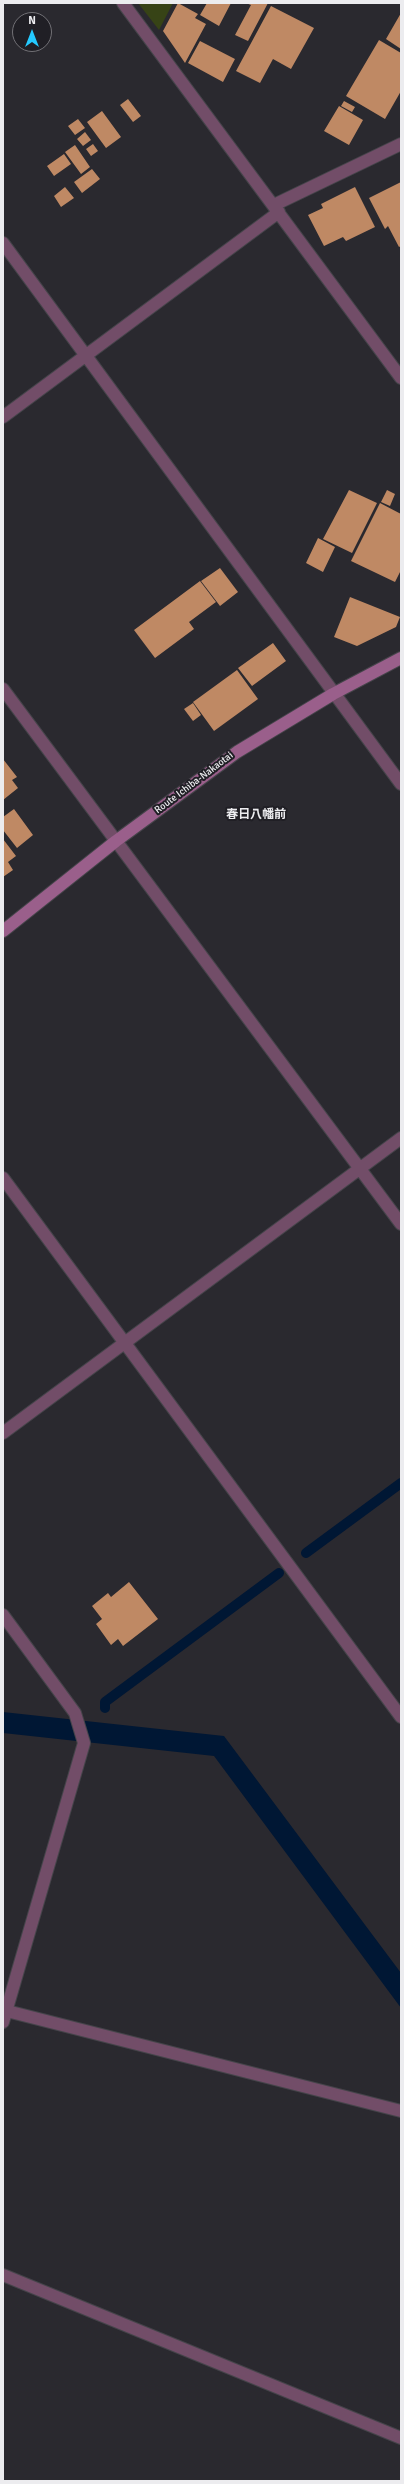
<!DOCTYPE html>
<html>
<head>
<meta charset="utf-8">
<style>
	body { margin:0 }
	#map { position:relative; width:404px; height:2484px; overflow:hidden; background:#2a292f; font-family:Signika,sans-serif }
	canvas { display:block }
	.frame { position:absolute; inset:0; border:4px solid #ececef; pointer-events:none }
	.north { position:absolute; left:12px; top:12px; width:40px; height:40px; box-sizing:border-box; background:#201f25; border:1px solid #727176; border-radius:50%; rotate:0deg; font-size:11px; font-weight:700; line-height:16px; text-align:center; color:#ececef }
	.north::after { content:''; display:block; margin:auto; width:14px; height:18px; background:#24c9fe; clip-path:polygon(50% 0,100% 100%,50% 72%,0 100%) }
</style>
</head>
<body>
<div id="map">
<canvas width="404" height="2484"></canvas>
<div class="frame"></div>
<div class="north">N</div>
</div>
<script>
const ctx = document.querySelector('canvas').getContext('2d');
ctx.lineJoin = 'round';
function paint(path, color) {
  ctx.fillStyle = color;
  ctx.fill(path, 'evenodd');
}
function toPath(rows) {
  const path = new Path2D();
  for (const r of rows) {
    path.moveTo(r[0], r[1]);
    for (let i = 2; i < r.length; i += 2) path.lineTo(r[i], r[i + 1]);
  }
  return path;
}
function trace(path, color, width, dash) {
  ctx.strokeStyle = color;
  ctx.lineWidth = width;
  ctx.lineCap = dash ? 'butt' : 'round';
  ctx.setLineDash(dash || []);
  ctx.stroke(path);
}
function label(font, color, halo, rows, align = 'center') {
  ctx.font = font + ' Signika,"Noto Sans JP",sans-serif';
  ctx.lineWidth = 4;
  ctx.setLineDash([]);
  ctx.textBaseline = 'middle';
  ctx.strokeStyle = halo;
  ctx.fillStyle = color;
  for (const [text, x, y, turn = 0] of rows) {
    ctx.save();
    ctx.translate(x, y);
    ctx.rotate((+turn || 0) * Math.PI / 180);
    ctx.textAlign = isNaN(turn) ? turn : align;
    if (halo) ctx.strokeText(text, 0, 0);
    ctx.fillText(text, 0, 0);
    ctx.restore();
  }
}
paint(toPath([
	[138,3,173,3,159,30]
]), '#374316');
paint(toPath([
	[3,1712,224,1736,401,1973,401,2008,214,1756,3,1733]
]), '#001734');
trace(toPath([
	[306,1553,401,1483],
	[105,1708,105,1702,279,1573]
]), '#001734', 10);
paint(toPath([
	[178,3,198,14,195,18,206,24,185,63,163,31],
	[207,3,231,3,219,26,200,15],
	[246,3,268,3,248,41,235,35,251,5],
	[271,6,314,28,291,69,273,59,260,83,236,71],
	[401,13,401,49,386,39],
	[379,40,401,53,401,91,385,119,346,96],
	[200,41,235,59,223,82,188,63],
	[128,99,141,116,133,122,120,105],
	[344,101,355,107,352,112,341,106],
	[339,106,363,120,349,145,324,131],
	[102,111,121,137,106,148,87,122],
	[78,119,85,128,75,135,68,126],
	[85,132,91,140,83,146,77,139],
	[93,144,98,151,91,156,86,149],
	[75,145,90,167,81,174,65,152],
	[64,154,71,164,54,176,47,166],
	[92,169,100,179,82,193,74,182],
	[401,182,401,246,399,247,388,226,385,229,369,198],
	[65,187,74,198,61,207,54,196],
	[355,187,375,227,346,241,343,237,324,246,308,215,323,208,321,204],
	[349,490,377,503,352,553,323,539],
	[387,490,395,494,390,506,381,502],
	[380,503,401,514,401,570,395,582,351,561],
	[318,538,335,547,323,572,306,563],
	[220,568,238,592,220,606,201,581],
	[200,581,216,602,189,622,194,629,155,658,134,630],
	[350,597,400,617,396,627,357,646,334,637],
	[273,643,286,661,252,686,238,668],
	[237,670,258,699,214,731,193,702],
	[193,703,201,715,193,721,184,709],
	[3,759,17,777,12,780,18,788,3,800],
	[14,809,33,835,17,848,3,830,3,817],
	[3,839,16,856,8,862,13,870,3,877],
	[129,1582,158,1619,123,1646,118,1639,111,1645,96,1624,102,1619,92,1606,108,1593,111,1597]
]), '#bf8964');
const minor = toPath([
	[123,3,401,378],
	[274,205,401,144],
	[3,243,401,784],
	[3,417,279,212],
	[3,689,401,1224],
	[3,1178,401,1717],
	[3,1433,401,1138],
	[3,1615,75,1713,84,1743,3,2022],
	[3,2010,401,2111],
	[3,2275,401,2438]
]);
const secondary = toPath([
	[3,931,116,841,237,752,333,694,401,658]
]);
trace(minor, '#45444a', 14);
trace(secondary, '#45444a', 14);
trace(minor, '#724d68', 12);
trace(secondary, '#9a5f8b', 12);
label('10px', '#ececef', '#201f25', [
	["Route Ichiba-Nakaotai",194,783,-37]
]);
label('bold 12px', '#ececef', '#201f25', [
	["春日八幡前",256,815]
]);
</script>
</body>
</html>
